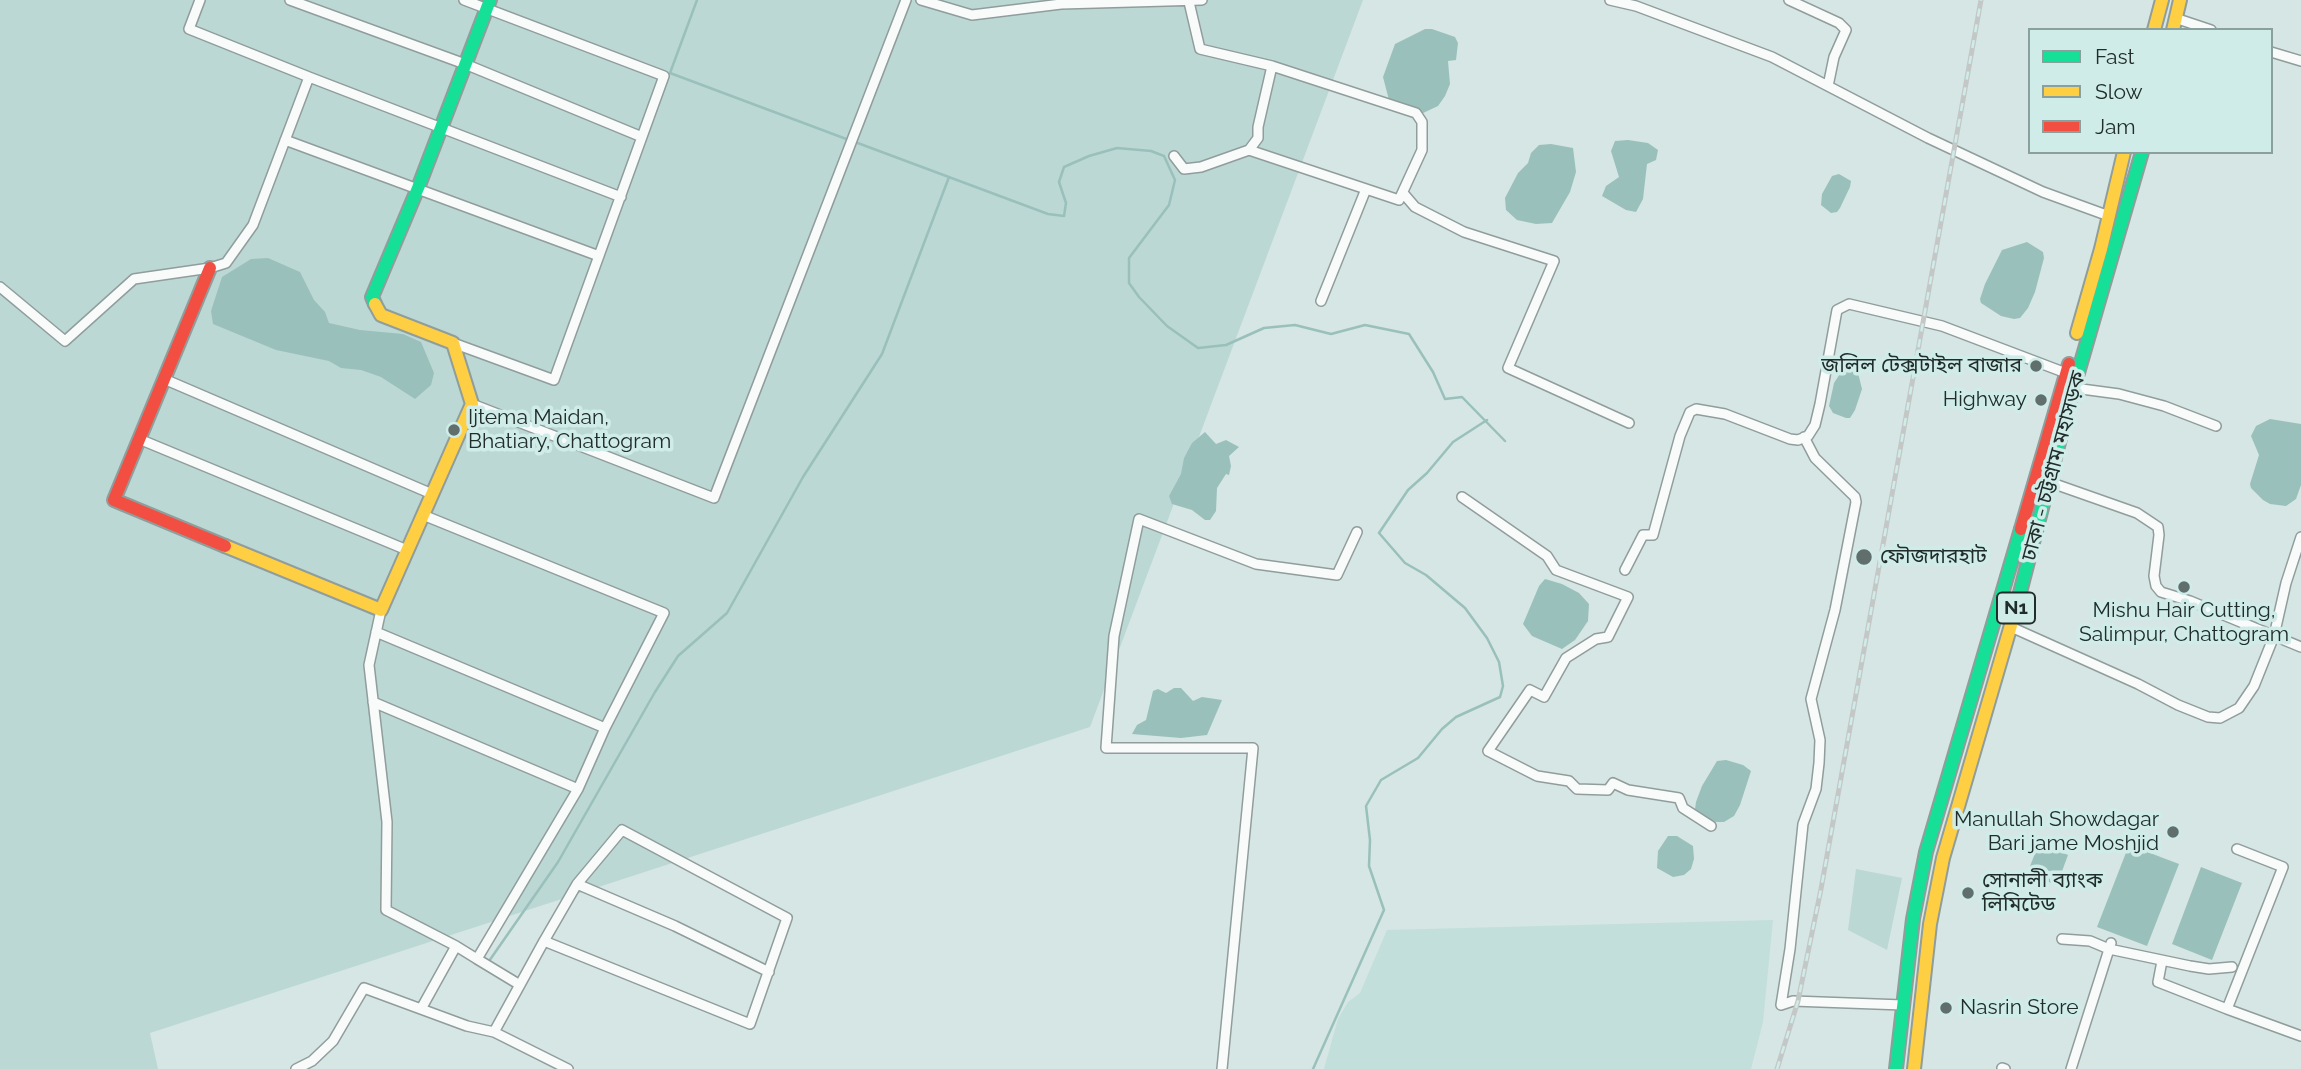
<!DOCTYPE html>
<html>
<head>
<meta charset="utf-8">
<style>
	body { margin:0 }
	#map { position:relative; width:2301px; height:1069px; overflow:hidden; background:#d5e6e4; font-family:Raleway,sans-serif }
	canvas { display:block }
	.legend { position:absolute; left:2028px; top:28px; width:245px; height:126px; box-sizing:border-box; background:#cfece9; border:2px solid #89a09d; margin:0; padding:9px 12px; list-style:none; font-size:21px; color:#212d2b }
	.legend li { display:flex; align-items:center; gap:14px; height:35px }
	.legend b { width:35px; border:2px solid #89a09d }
</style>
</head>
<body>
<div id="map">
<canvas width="2301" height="1069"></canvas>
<ul class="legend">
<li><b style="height:9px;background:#16e098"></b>Fast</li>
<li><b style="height:9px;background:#ffcf43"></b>Slow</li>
<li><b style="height:9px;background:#f24e42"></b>Jam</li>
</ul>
</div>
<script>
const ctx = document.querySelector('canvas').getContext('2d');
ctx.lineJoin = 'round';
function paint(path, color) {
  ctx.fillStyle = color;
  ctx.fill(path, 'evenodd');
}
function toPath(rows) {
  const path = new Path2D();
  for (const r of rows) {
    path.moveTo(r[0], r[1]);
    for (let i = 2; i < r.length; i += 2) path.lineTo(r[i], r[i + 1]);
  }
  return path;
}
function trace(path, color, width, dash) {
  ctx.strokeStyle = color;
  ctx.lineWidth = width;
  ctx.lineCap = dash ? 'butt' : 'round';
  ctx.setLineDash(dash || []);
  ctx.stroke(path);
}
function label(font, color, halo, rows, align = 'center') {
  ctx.font = font + ' Raleway,"Noto Sans Bengali",sans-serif';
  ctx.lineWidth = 7;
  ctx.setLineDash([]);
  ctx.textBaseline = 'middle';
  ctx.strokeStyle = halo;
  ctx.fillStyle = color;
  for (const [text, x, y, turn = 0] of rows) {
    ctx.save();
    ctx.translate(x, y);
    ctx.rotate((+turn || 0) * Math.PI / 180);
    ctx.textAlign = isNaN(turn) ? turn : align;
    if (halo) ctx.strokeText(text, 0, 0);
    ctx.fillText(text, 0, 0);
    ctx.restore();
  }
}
paint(toPath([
	[1773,920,1763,1022,1751,1069,1324,1069,1338,1019,1348,1002,1360,993,1387,930]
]), '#c2dfdb');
paint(toPath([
	[0,0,1363,0,1090,727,150,1033,158,1069,0,1069],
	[1856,869,1902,878,1887,950,1848,930]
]), '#bbd8d5');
paint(toPath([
	[1425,29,1432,29,1455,37,1458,43,1456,60,1448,61,1450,84,1445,96,1438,106,1421,114,1389,100,1383,77,1395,44],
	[1628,140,1648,143,1658,150,1656,160,1647,164,1643,199,1636,212,1626,210,1602,196,1606,186,1619,177,1611,151,1615,141],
	[1551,144,1573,148,1576,172,1570,192,1552,223,1536,224,1517,220,1506,210,1505,198,1518,173,1528,163,1531,153,1539,145],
	[1839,174,1851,181,1850,187,1840,208,1837,212,1831,213,1821,205,1822,194,1832,176],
	[2027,242,2043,252,2044,258,2035,292,2028,308,2020,318,2014,319,2001,316,1981,303,1980,299,1985,284,2002,250],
	[268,258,300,272,314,300,325,312,329,323,360,330,403,334,421,342,434,373,431,385,415,399,381,377,361,370,341,368,329,361,276,350,213,324,211,311,222,277,251,259],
	[1847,367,1858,373,1862,389,1855,410,1850,418,1846,418,1833,413,1829,406,1834,383,1843,369],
	[2270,419,2301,424,2301,485,2296,499,2286,506,2270,504,2263,500,2251,488,2250,484,2259,455,2251,436,2256,426],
	[1205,432,1216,444,1226,440,1239,447,1229,456,1231,466,1229,475,1226,474,1217,488,1216,511,1210,520,1205,520,1192,510,1172,504,1169,496,1181,474,1184,458,1192,443],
	[1545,579,1562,584,1579,593,1589,604,1588,621,1575,640,1562,649,1532,636,1523,624,1539,586],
	[1174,688,1181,688,1193,701,1202,697,1222,700,1207,735,1181,738,1132,734,1137,725,1146,720,1153,691,1158,689,1166,693],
	[1726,760,1743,765,1751,771,1740,805,1734,816,1724,822,1716,822,1710,820,1695,809,1696,802,1702,786,1717,761],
	[1668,836,1677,836,1693,846,1694,859,1691,869,1684,875,1673,877,1657,868,1658,851],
	[2039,843,2068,855,2057,885,2027,874],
	[2129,845,2179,864,2147,946,2097,927],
	[2201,867,2242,883,2212,960,2172,944]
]), '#9ac0bb');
trace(toPath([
	[697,0,670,73,849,140],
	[855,142,1048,214,1064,216,1066,203,1059,182,1064,167,1089,156,1117,148,1151,151,1164,156,1175,180,1169,205,1129,258,1129,283,1139,297,1167,326,1198,348,1226,345,1264,328,1295,325,1331,334,1365,325,1409,334,1433,372,1445,399,1462,397,1505,441],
	[487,964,558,862,655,692,678,656,727,613,803,477,882,354,949,177],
	[1313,1069,1384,910,1369,866,1370,840,1366,806,1381,780,1418,758,1442,729,1456,717,1500,697,1503,686,1499,662,1487,638,1465,608,1426,575,1405,563,1379,533,1408,490,1427,473,1453,442,1487,420]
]), '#9ac0bb', 2.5);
const street = toPath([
	[290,0,465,64,642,137],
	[921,0,972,15,1061,4,1202,0],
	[1610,0,1636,6,1772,57,1928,138,2043,192,2109,216],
	[1789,0,1839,23,1846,30,1834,57,1828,86],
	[1189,2,1200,49,1272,66,1416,113,1422,122,1422,150,1399,200,1249,150],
	[2175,18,2211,30],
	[2271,52,2301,61],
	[309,77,621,197],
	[285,140,599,256],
	[1174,156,1184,169,1201,167,1249,150,1258,138,1258,127,1272,66],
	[1403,193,1415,207,1464,232,1554,261,1508,368,1629,423],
	[0,287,65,341,134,279,210,268,226,263,253,225,309,77,189,29,200,0],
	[1321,301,1366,189],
	[453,343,554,380,664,76,464,0],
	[164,379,432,494],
	[2074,388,2119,394,2164,406,2216,426],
	[472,404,714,498,906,0],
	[1804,437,1815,458,1855,497,1856,502,1835,610,1811,699,1820,740,1819,763,1816,789,1803,824,1790,949,1781,1005,1793,1001,1903,1005],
	[139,439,407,550],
	[2049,482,2137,513,2158,527,2159,535,2154,576,2156,586,2161,592,2190,601,2301,647],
	[1462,497,1547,556,1556,570,1628,597,1608,637,1596,639,1566,658,1544,697,1530,690,1488,751,1537,776,1569,781,1577,789,1608,790,1613,783,1628,790,1679,798,1683,808,1711,826],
	[1625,570,1643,535,1653,535,1680,436,1690,412,1696,409,1725,414,1790,439,1798,440,1808,436,1815,425,1820,404,1837,310,1849,304,1942,326,2066,373],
	[381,610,369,665,387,822,386,910,456,946],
	[2011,627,2138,684,2178,705,2208,717,2220,718,2239,708,2254,686,2274,636,2286,583,2301,537],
	[376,632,605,728],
	[373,702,578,789],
	[577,884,675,926,769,972],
	[2062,939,2090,941,2109,949,2190,966,2209,969,2232,967],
	[544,941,577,884,622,830,787,918,750,1024,544,941,494,1032,568,1069],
	[477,959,520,985],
	[2162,961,2158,982,2227,1009,2283,867,2237,849],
	[421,1009,456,946,477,959,578,789,605,728,664,613,423,515],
	[2227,1009,2301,1036],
	[2002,1068,2005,1069],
	[296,1069,312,1061,333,1041,364,988,467,1026,494,1032],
	[1222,1069,1253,748,1106,748,1114,636,1139,519,1256,564,1337,575,1357,532],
	[2071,1069,2111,943]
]);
const fast = toPath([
	[375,304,372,297,418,188,490,0],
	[2016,608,2069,404,2142,152],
	[1896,1069,1913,919,1926,852,2021,529]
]);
const slow = toPath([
	[2154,30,2162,0],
	[2173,30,2180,0],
	[2077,333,2101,249,2124,152],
	[225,546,381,610,472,404,453,343,381,315,375,304],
	[1914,1069,1930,924,1943,858,2016,608]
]);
const jam = toPath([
	[210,268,114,500,225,546],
	[2021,529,2069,364]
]);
trace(street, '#909d9b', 12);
trace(fast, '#909d9b', 16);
trace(slow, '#909d9b', 16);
trace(jam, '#909d9b', 16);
trace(street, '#f9fbfb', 9);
trace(fast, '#16e098', 12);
trace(slow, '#ffcf43', 12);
trace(jam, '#f24e42', 12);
const rail = toPath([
	[1777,1069,1798,1001,1821,889,1981,0]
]);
trace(rail, '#c3c8c7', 5);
trace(rail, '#cfece9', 2.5, [8]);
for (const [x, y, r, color] of [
	[2036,366,7,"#606e6c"],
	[2041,400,7,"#606e6c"],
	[454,430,7,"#606e6c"],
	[1864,557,9,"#606e6c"],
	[2184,587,7,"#606e6c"],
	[2173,832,7,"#606e6c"],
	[1968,893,7,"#606e6c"],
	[1946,1008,7,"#606e6c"]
]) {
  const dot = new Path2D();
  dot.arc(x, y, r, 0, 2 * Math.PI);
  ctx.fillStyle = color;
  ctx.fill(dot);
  trace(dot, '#cfece9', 2.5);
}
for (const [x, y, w] of [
	[2016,608,38]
]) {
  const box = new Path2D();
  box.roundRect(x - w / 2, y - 15.5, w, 31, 5);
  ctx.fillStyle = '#cfece9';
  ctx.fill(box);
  trace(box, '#212d2b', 2);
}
label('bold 19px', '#212d2b', null, [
	["N1",2016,608]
]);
label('21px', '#212d2b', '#cfece9', [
	["জলিল টেক্সটাইল বাজার",2022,366,"right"],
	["Highway",2027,400,"right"],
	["Ijtema Maidan,",468,418],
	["Bhatiary, Chattogram",468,442],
	["ফৌজদারহাট",1880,557],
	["Mishu Hair Cutting,",2184,611,"center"],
	["Salimpur, Chattogram",2184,635,"center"],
	["Manullah Showdagar",2159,820,"right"],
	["Bari jame Moshjid",2159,844,"right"],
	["সোনালী ব্যাংক",1982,881],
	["লিমিটেড",1982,905],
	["Nasrin Store",1960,1008]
], 'left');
label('21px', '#212d2b', '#cfece9', [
	["ঢাকা - চট্টগ্রাম মহাসড়ক",2054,466,-75]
]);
</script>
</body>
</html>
